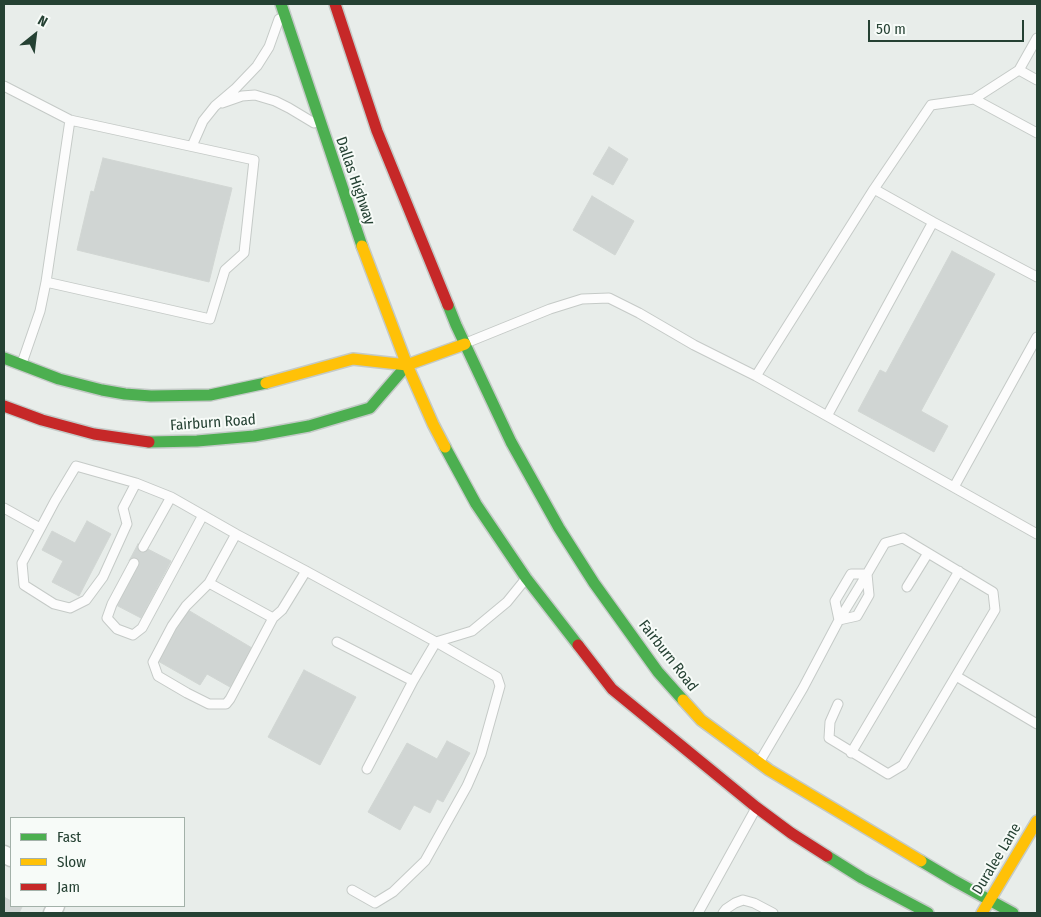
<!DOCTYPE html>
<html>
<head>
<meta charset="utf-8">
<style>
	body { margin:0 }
	#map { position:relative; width:1041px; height:917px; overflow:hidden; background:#e8edea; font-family:"Fira Sans Condensed",sans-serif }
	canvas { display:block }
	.frame { position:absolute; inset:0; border:5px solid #254133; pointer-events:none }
	.legend { position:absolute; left:10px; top:817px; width:175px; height:90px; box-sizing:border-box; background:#f7fbf8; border:1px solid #a3b1a9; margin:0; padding:6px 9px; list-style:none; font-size:15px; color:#254133 }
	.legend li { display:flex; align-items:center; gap:10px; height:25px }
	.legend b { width:25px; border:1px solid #a3b1a9 }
	.north { position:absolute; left:10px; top:10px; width:50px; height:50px; -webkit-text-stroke:4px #f7fbf8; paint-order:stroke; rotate:29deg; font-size:14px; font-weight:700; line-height:20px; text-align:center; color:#254133 }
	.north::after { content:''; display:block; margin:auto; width:18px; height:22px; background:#254133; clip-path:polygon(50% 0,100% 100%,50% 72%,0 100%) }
	.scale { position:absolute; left:868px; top:20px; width:156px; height:22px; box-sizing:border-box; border:2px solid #254133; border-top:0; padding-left:6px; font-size:15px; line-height:18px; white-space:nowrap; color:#254133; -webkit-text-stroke:4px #f7fbf8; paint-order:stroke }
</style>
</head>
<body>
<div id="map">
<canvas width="1041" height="917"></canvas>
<div class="frame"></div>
<ul class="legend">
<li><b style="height:6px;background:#4caf50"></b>Fast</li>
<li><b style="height:6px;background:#ffc107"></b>Slow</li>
<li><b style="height:6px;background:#c62828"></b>Jam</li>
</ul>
<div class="north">N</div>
<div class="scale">50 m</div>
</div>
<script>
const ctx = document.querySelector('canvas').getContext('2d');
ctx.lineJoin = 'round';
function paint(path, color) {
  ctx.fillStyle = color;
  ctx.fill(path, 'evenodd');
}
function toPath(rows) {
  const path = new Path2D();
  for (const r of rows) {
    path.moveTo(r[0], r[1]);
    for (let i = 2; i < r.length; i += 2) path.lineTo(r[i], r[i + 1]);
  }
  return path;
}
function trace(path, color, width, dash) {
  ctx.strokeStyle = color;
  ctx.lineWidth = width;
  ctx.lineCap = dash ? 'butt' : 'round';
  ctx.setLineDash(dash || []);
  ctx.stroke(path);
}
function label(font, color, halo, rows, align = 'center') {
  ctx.font = font + ' "Fira Sans Condensed",sans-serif';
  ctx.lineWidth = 4;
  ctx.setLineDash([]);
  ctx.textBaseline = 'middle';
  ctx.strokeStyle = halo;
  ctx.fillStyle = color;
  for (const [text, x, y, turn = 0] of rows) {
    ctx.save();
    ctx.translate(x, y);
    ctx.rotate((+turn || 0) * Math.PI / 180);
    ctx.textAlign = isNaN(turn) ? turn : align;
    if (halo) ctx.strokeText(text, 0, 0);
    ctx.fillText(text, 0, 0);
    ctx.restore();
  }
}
const building = toPath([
	[609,147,628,159,613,185,593,174,609,147],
	[103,158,232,188,209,282,77,250,91,191,94,192,103,158],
	[592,196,634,221,615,255,573,230,592,196],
	[952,251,995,274,921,411,948,426,934,452,858,411,880,370,886,373,952,251],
	[87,521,111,534,79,596,52,582,63,561,42,550,52,531,75,543,87,521],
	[138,544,171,561,141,618,116,605,138,565,129,561,138,544],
	[188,610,252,648,230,687,207,674,200,685,158,661,188,610],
	[304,670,356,697,320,765,268,737,304,670],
	[447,741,470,753,443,802,437,799,430,813,414,805,400,830,368,812,407,743,437,759,447,741],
	[4,897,11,901,11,906,20,906,22,907,19,913,4,913,4,897]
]);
paint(building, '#d0d5d3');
trace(building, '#d1d6d3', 1);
const lane = toPath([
	[1037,38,1019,70,974,99,931,105,874,189,756,376,1037,534],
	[1019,70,1037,80],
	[4,86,70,120],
	[974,99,1037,133],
	[222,103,242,96,255,95,275,101,289,108,314,123],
	[70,120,254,160,244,253,225,270,210,319,46,282,70,120],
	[192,146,203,121,215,106,235,89,257,66,269,47,279,19],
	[874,189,933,222,1037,277],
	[466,343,550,309,582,299,609,298,639,313,694,345,756,376],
	[22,363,40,311,46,282],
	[827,416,933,222],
	[136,483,123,508,127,524,103,577,86,600,70,608,54,604,24,585,22,563,55,501,76,466,136,483,171,497,236,534,306,571,436,642,497,677,500,686,481,754,467,786,425,861,393,892,375,903,352,890],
	[954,487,1037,337],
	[4,508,40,528],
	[236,534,209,583,273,618,282,610,306,571],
	[143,547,171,497],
	[134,563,112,604,107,618,117,629,133,635,142,628,203,515],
	[209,583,186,606,172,626,153,662,158,676,187,693,209,704,226,704,230,699,273,618],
	[907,587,928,553],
	[839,620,857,616,869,595,867,574],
	[839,620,867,574],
	[337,642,413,681],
	[956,676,1037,724],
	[851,753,959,571],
	[760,761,803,688,839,620,835,601,851,574,867,574,885,543,903,538,993,592,995,610,903,765,888,774,829,738,830,722,838,704],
	[367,769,413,681,436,642,472,631,507,602,524,581],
	[698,913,755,810],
	[723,913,726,909,735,903,743,900,754,903,773,913]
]);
const street = toPath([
	[4,854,11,858],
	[52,913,56,906]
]);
const fast = toPath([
	[281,4,362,246],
	[448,305,456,325,511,442,559,528,594,583,658,672,683,700],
	[4,358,59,379,102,390,125,394,151,396,210,395,266,383],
	[149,442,197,441,254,436,309,426,370,408,407,365],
	[445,447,476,504,526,578,578,645],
	[827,856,862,878,928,913],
	[921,861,953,880,1013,913]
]);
const slow = toPath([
	[362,246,407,365,433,424,445,447],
	[266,383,353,359,407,365,465,344],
	[683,700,701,720,769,770,921,861],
	[982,913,1037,821]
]);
const jam = toPath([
	[335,4,377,131,448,305],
	[4,406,42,420,94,434,149,442],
	[578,645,612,689,756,807,791,833,827,856]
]);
trace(lane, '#c5cac7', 11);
trace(street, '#c5cac7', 19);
trace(fast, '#c4cac7', 14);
trace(slow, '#c4cac7', 14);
trace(jam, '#c4cac7', 14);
trace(lane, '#fcfcfc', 9);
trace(street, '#fcfcfc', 16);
trace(fast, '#4caf50', 11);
trace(slow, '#ffc107', 11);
trace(jam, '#c62828', 11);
label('15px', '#254133', '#f7fbf8', [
	["Dallas Highway",355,181,71],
	["Fairburn Road",213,423,-4],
	["Fairburn Road",668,656,52],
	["Duralee Lane",997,859,-59]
]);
</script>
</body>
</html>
